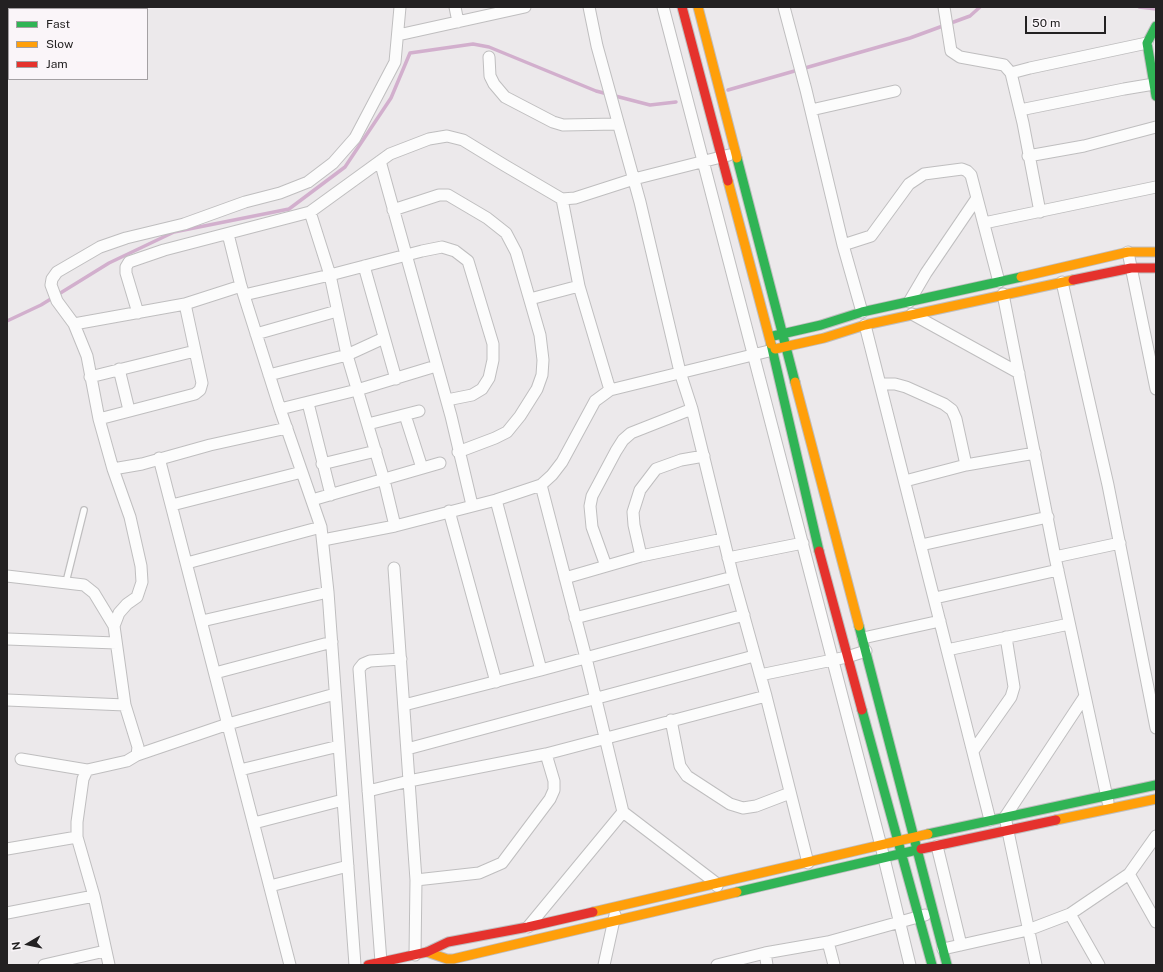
<!DOCTYPE html>
<html>
<head>
<meta charset="utf-8">
<style>
	body { margin:0 }
	#map { position:relative; width:1163px; height:972px; overflow:hidden; background:#ece9eb; font-family:"Public Sans",sans-serif }
	canvas { display:block }
	.frame { position:absolute; inset:0; border:8px solid #232122; pointer-events:none }
	.legend { position:absolute; left:8px; top:8px; width:140px; height:72px; box-sizing:border-box; background:#faf5f9; border:1px solid #a4a0a3; margin:0; padding:5px 7px; list-style:none; font-size:12px; color:#232122 }
	.legend li { display:flex; align-items:center; gap:8px; height:20px }
	.legend b { width:20px; border:1px solid #a4a0a3 }
	.north { position:absolute; left:8px; top:924px; width:40px; height:40px; -webkit-text-stroke:3px #faf5f9; paint-order:stroke; rotate:261deg; font-size:11px; font-weight:700; line-height:16px; text-align:center; color:#232122 }
	.north::after { content:''; display:block; margin:auto; width:14px; height:18px; background:#232122; clip-path:polygon(50% 0,100% 100%,50% 72%,0 100%) }
	.scale { position:absolute; left:1025px; top:16px; width:81px; height:18px; box-sizing:border-box; border:2px solid #232122; border-top:0; padding-left:5px; font-size:12px; line-height:14px; white-space:nowrap; color:#232122; -webkit-text-stroke:3px #faf5f9; paint-order:stroke }
</style>
</head>
<body>
<div id="map">
<canvas width="1163" height="972"></canvas>
<div class="frame"></div>
<ul class="legend">
<li><b style="height:5px;background:#30b455"></b>Fast</li>
<li><b style="height:5px;background:#ff9f0a"></b>Slow</li>
<li><b style="height:5px;background:#e5322d"></b>Jam</li>
</ul>
<div class="north">N</div>
<div class="scale">50 m</div>
</div>
<script>
const ctx = document.querySelector('canvas').getContext('2d');
ctx.lineJoin = 'round';
function toPath(rows) {
  const path = new Path2D();
  for (const r of rows) {
    path.moveTo(r[0], r[1]);
    for (let i = 2; i < r.length; i += 2) path.lineTo(r[i], r[i + 1]);
  }
  return path;
}
function trace(path, color, width, dash) {
  ctx.strokeStyle = color;
  ctx.lineWidth = width;
  ctx.lineCap = dash ? 'butt' : 'round';
  ctx.setLineDash(dash || []);
  ctx.stroke(path);
}
trace(toPath([
	[1139,7,1156,9],
	[728,90,910,38,970,16,980,7],
	[7,321,41,305,109,263,174,232,289,209,345,167,391,98,410,53,473,44,489,47,596,91,650,105,676,102]
]), '#d2afcd', 3.5);
const lane = toPath([
	[66,582,84,510]
]);
const street = toPath([
	[455,7,458,22],
	[589,7,597,46,640,202,680,372,692,409,733,577,766,696,808,863],
	[663,7,881,846,910,965],
	[784,7,806,90,843,245,862,312],
	[944,7,951,51,960,57,1004,65,1011,73,1023,123,1040,212],
	[398,35,525,7],
	[489,57,490,76,494,84,505,97,553,122,563,125,617,124],
	[1011,73,1030,68,1147,43],
	[811,110,895,91],
	[1020,110,1124,89,1154,84],
	[1028,156,1084,146,1156,127],
	[380,161,451,416,472,505],
	[562,199,579,286,610,390],
	[393,210,439,195,448,195,487,218,506,233,516,252,540,335,543,360,542,375,537,389,520,416,507,432,495,438,458,452],
	[310,212,330,275,347,355,384,480,395,526],
	[984,223,1156,187],
	[228,234,241,286,280,409,321,527,328,592,355,965],
	[843,245,871,236,909,184,924,174,962,169,967,171,971,175,977,198],
	[1128,252,1156,389],
	[364,266,396,379],
	[1062,282,1108,485,1156,728],
	[1003,294,1055,557,1108,802],
	[244,295,330,275,422,251,442,247,455,251,468,261,493,344,493,360,489,378,482,389,472,395,447,400],
	[530,299,579,286],
	[909,302,926,273,977,198,999,282],
	[138,313,126,273,126,267,129,262,164,250,310,212,390,154,429,139,447,136,463,140,504,165,562,199,575,198,634,179,729,155],
	[912,314,1019,373],
	[74,324,185,304,241,286],
	[865,325,990,820],
	[256,334,337,311],
	[119,369,129,410],
	[269,375,347,355,384,338],
	[90,377,195,351],
	[881,384,895,384,906,387,944,404,952,410,956,419,966,465],
	[308,403,331,495],
	[280,409,357,390,436,366],
	[405,415,422,468],
	[99,419,195,394,200,390,202,383,185,304],
	[368,424,419,411],
	[159,458,290,965],
	[322,464,376,451],
	[113,469,142,464,210,445,287,428],
	[905,481,966,465,1035,453],
	[541,485,586,658,623,812,716,883,717,886],
	[312,500,440,463],
	[496,500,541,670],
	[172,505,302,472],
	[449,511,496,682],
	[323,540,395,526,496,500,541,485,552,475,562,462,595,401,610,390,773,350],
	[921,545,1048,517],
	[641,556,634,525,633,512,640,490,656,469,681,460,704,456],
	[1055,557,1120,543],
	[728,558,803,543],
	[187,563,321,527],
	[606,566,592,527,590,506,592,496,616,451,623,440,631,433,692,409],
	[394,568,416,880,415,955],
	[7,576,84,585,94,593,114,626],
	[565,578,641,556,723,539],
	[935,598,1058,570],
	[575,618,733,577],
	[202,621,328,592],
	[863,638,940,621],
	[7,639,116,643],
	[947,650,1069,624],
	[215,673,332,642],
	[760,675,847,657,866,651],
	[7,700,125,705],
	[404,705,541,670,744,615],
	[671,720,680,766,687,776,730,804,743,808,756,806,790,793],
	[407,749,754,656],
	[973,751,1011,697,1014,687,1006,637],
	[137,755,228,724,335,694],
	[21,759,87,770],
	[240,770,339,746],
	[368,791,409,781,546,754,766,696],
	[254,823,343,800],
	[937,846,961,945],
	[7,849,77,837],
	[1129,874,1156,922],
	[416,880,479,873,502,863,550,799,554,790,554,781,546,754],
	[270,886,348,866],
	[7,913,94,896],
	[1070,914,1099,965],
	[528,927,623,812],
	[828,942,834,965],
	[943,949,1028,930,1070,914,1129,874,1156,836],
	[765,953,767,965],
	[381,962,359,669,363,664,370,661,401,659],
	[44,965,105,951],
	[109,965,94,896,77,837,77,822,83,779,87,770,127,761,137,755,138,747,125,705,114,626,119,613,127,604,137,597,142,582,141,566,130,517,113,469,99,419,87,356,74,324,57,301,51,285,52,279,57,272,100,247,126,238,184,224,245,202,280,193,308,182,333,163,355,138,395,62,400,7],
	[604,965,615,915],
	[717,965,765,953,828,942,925,915],
	[1036,965,1005,817,1085,696]
]);
const fast = toPath([
	[1156,26,1147,43,1156,96],
	[737,158,795,382],
	[773,336,821,325,862,312,1021,277],
	[771,344,819,551],
	[859,626,947,965],
	[862,710,932,965],
	[928,834,1156,785],
	[737,892,921,849]
]);
const slow = toPath([
	[698,7,737,158],
	[728,181,771,344],
	[1021,277,1128,252,1156,252],
	[775,349,824,338,865,325,1073,280],
	[795,382,859,626],
	[1056,820,1156,799],
	[593,912,928,834],
	[427,952,447,959,453,959,737,892]
]);
const jam = toPath([
	[682,7,728,181],
	[1073,280,1131,268,1156,268],
	[819,551,862,710],
	[921,849,1056,820],
	[368,965,427,952,448,942,528,927,593,912]
]);
trace(lane, '#bfbebf', 8);
trace(street, '#bfbebf', 13);
trace(fast, '#bfbebf', 11);
trace(slow, '#bfbebf', 11);
trace(jam, '#bfbebf', 11);
trace(lane, '#fcfcfc', 5.5);
trace(street, '#fcfcfc', 11);
trace(fast, '#30b455', 9);
trace(slow, '#ff9f0a', 9);
trace(jam, '#e5322d', 9);
</script>
</body>
</html>
